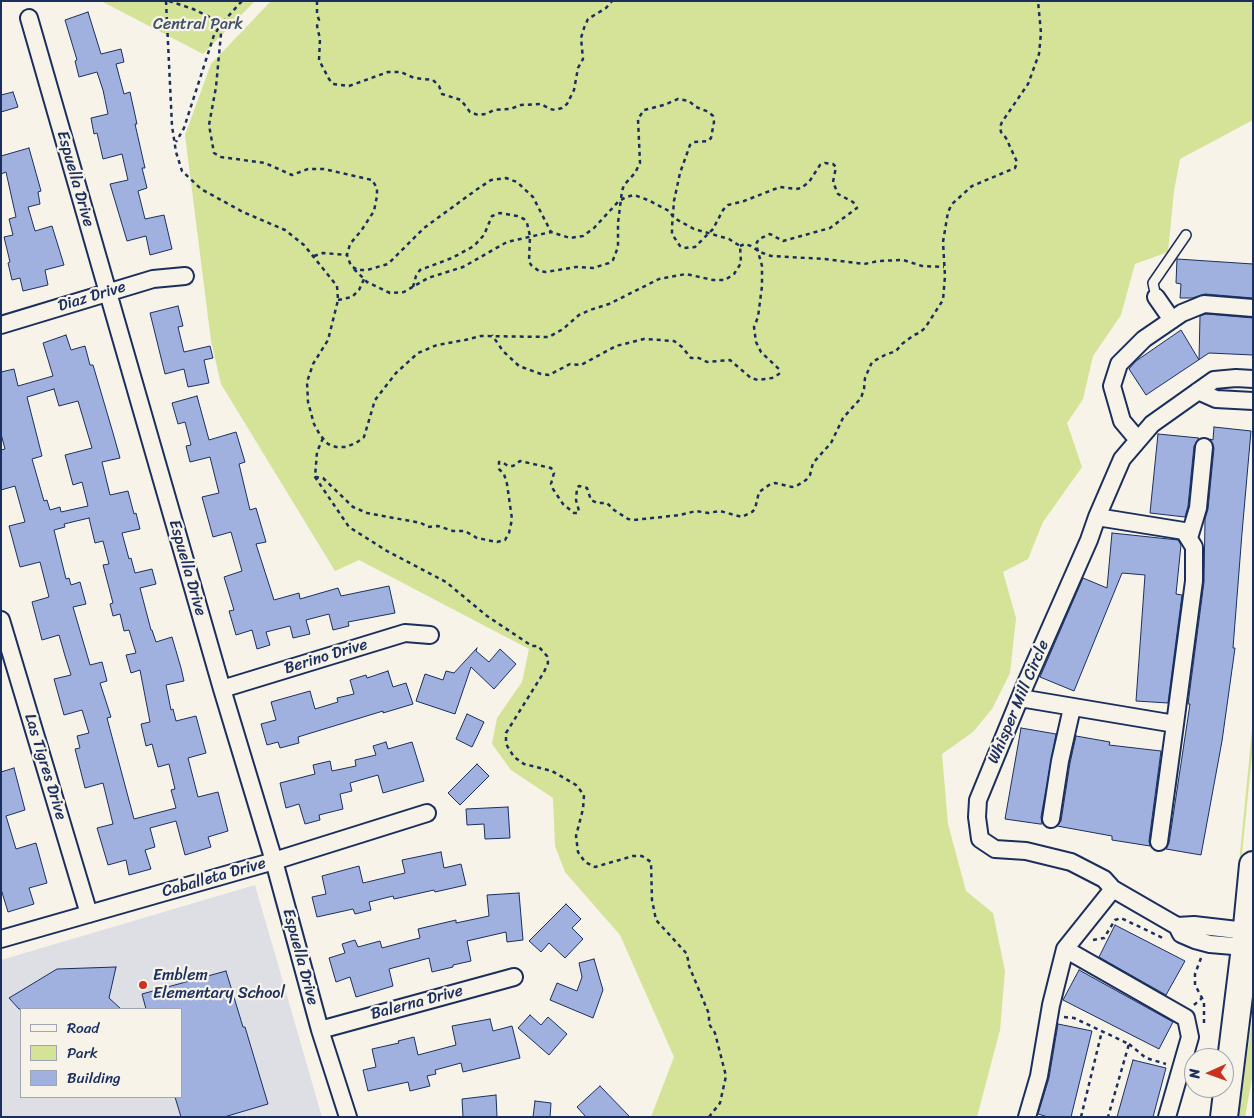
<!DOCTYPE html>
<html>
<head>
<meta charset="utf-8">
<style>
	body { margin:0 }
	#map { position:relative; width:1254px; height:1118px; overflow:hidden; background:#f7f3e8; font-family:Sriracha,sans-serif }
	canvas { display:block }
	.frame { position:absolute; inset:0; border:2px solid #1b2f5e; pointer-events:none }
	.legend { position:absolute; left:20px; top:1008px; width:162px; height:90px; box-sizing:border-box; background:#f7f3e8; border:1px solid #9fa5b1; margin:0; padding:6px 9px; list-style:none; font-size:15px; color:#1b2f5e }
	.legend li { display:flex; align-items:center; gap:10px; height:25px }
	.legend b { width:25px; border:1px solid #9fa5b1 }
	.north { position:absolute; left:1184px; top:1048px; width:50px; height:50px; box-sizing:border-box; background:#f7f3e8; border:1px solid #9fa5b1; border-radius:50%; rotate:268deg; font-size:14px; font-weight:700; line-height:20px; text-align:center; color:#1b2f5e }
	.north::after { content:''; display:block; margin:auto; width:18px; height:22px; background:#c8321e; clip-path:polygon(50% 0,100% 100%,50% 72%,0 100%) }
</style>
</head>
<body>
<div id="map">
<canvas width="1254" height="1118"></canvas>
<div class="frame"></div>
<ul class="legend">
<li><b style="height:6px;background:#f7f3e8"></b>Road</li>
<li><b style="height:14px;background:#d4e397"></b>Park</li>
<li><b style="height:14px;background:#a0b1df"></b>Building</li>
</ul>
<div class="north">N</div>
</div>
<script>
const ctx = document.querySelector('canvas').getContext('2d');
ctx.lineJoin = 'round';
function paint(path, color) {
  ctx.fillStyle = color;
  ctx.fill(path, 'evenodd');
}
function toPath(rows) {
  const path = new Path2D();
  for (const r of rows) {
    path.moveTo(r[0], r[1]);
    for (let i = 2; i < r.length; i += 2) path.lineTo(r[i], r[i + 1]);
  }
  return path;
}
function trace(path, color, width, dash) {
  ctx.strokeStyle = color;
  ctx.lineWidth = width;
  ctx.lineCap = dash ? 'butt' : 'round';
  ctx.setLineDash(dash || []);
  ctx.stroke(path);
}
function label(font, color, halo, rows, align = 'center') {
  ctx.font = font + ' Sriracha,sans-serif';
  ctx.lineWidth = 4.5;
  ctx.setLineDash([]);
  ctx.textBaseline = 'middle';
  ctx.strokeStyle = halo;
  ctx.fillStyle = color;
  for (const [text, x, y, turn = 0] of rows) {
    ctx.save();
    ctx.translate(x, y);
    ctx.rotate((+turn || 0) * Math.PI / 180);
    ctx.textAlign = isNaN(turn) ? turn : align;
    if (halo) ctx.strokeText(text, 0, 0);
    ctx.fillText(text, 0, 0);
    ctx.restore();
  }
}
paint(toPath([
	[255,885,322,1117,1,1117,1,960],
	[21,1009,181,1009,181,1097,21,1097]
]), '#dddfe5');
paint(toPath([
	[101,1,255,1,203,54],
	[271,1,1253,1,1253,120,1180,159,1174,191,1168,252,1135,264,1121,315,1093,356,1083,399,1067,423,1082,467,1043,522,1028,559,1003,572,1016,618,1010,673,992,709,973,732,942,754,948,824,966,891,993,913,1005,971,1000,1030,977,1117,651,1117,674,1057,620,935,565,872,555,846,553,798,511,770,492,744,497,718,522,682,529,649,359,560,335,571,221,384,211,341,185,135,211,64],
	[1253,720,1253,745,1237,904,1235,904],
	[1253,1013,1253,1073,1245,1117,1238,1117]
]), '#d4e397');
const building = toPath([
	[88,12,101,54,121,49,124,62,116,64,124,94,130,92,137,124,135,124,145,168,142,168,147,188,138,191,145,219,164,215,172,249,150,255,146,236,127,241,110,184,128,180,122,154,103,159,97,133,94,134,91,118,108,114,103,90,97,72,79,77,75,61,77,60,65,20,88,12],
	[13,92,18,107,1,112,1,95,13,92],
	[29,148,41,191,38,192,40,204,28,207,35,231,52,226,64,265,45,270,48,285,23,291,20,278,12,280,8,263,10,262,4,237,13,235,9,219,16,217,6,172,1,174,1,156,29,148],
	[1177,259,1253,264,1253,298,1205,294,1192,298,1180,298,1181,284,1176,283,1177,259],
	[178,306,183,326,178,327,184,352,210,346,213,358,204,360,209,383,188,387,184,369,165,374,150,313,178,306],
	[1206,314,1253,318,1253,355,1209,353,1146,395,1129,369,1136,361,1181,330,1199,360,1200,316,1206,314],
	[66,335,71,350,85,346,90,365,93,365,113,433,120,458,102,462,110,495,128,491,134,514,136,513,140,529,122,533,129,559,131,558,135,573,152,569,156,584,140,588,151,630,152,630,156,642,172,637,181,668,184,681,166,685,171,710,173,709,176,721,196,716,206,753,188,758,198,797,218,792,228,831,208,837,211,847,185,855,176,821,150,828,155,847,145,850,151,869,129,875,126,860,108,865,97,828,113,824,103,783,85,788,75,749,80,748,77,736,89,733,82,710,64,715,54,679,71,675,65,656,59,635,42,640,32,602,49,597,40,562,20,567,9,526,25,522,15,486,1,490,1,450,5,449,1,434,1,372,14,369,18,386,53,376,43,343,66,335],
	[54,389,59,406,78,401,92,448,65,455,73,485,82,482,88,506,61,512,60,507,50,510,47,500,44,501,32,459,42,456,27,397,54,389],
	[89,518,95,543,103,541,109,564,103,565,113,603,110,604,113,616,120,614,124,631,129,630,136,653,126,655,131,673,140,670,150,722,141,724,146,746,152,744,158,767,169,764,175,789,171,790,176,808,134,819,107,718,111,717,100,683,107,681,102,662,90,665,73,607,86,604,80,582,71,585,69,578,66,579,54,530,65,527,64,524,89,518],
	[197,396,209,440,236,432,245,462,239,464,250,510,256,508,266,542,256,544,274,600,299,593,300,599,338,588,341,596,389,586,395,613,348,622,349,626,333,630,329,614,306,620,310,634,293,638,290,626,266,632,270,645,257,649,252,630,236,635,229,611,234,610,224,577,242,571,231,532,213,537,202,497,219,493,210,457,190,462,186,446,191,445,185,422,178,424,172,403,197,396],
	[1214,427,1251,431,1242,533,1233,648,1235,648,1222,741,1201,855,1166,849,1169,843,1190,704,1188,704,1204,582,1205,519,1208,509,1214,448,1210,439,1213,440,1214,427],
	[1158,434,1199,438,1194,446,1188,506,1185,517,1150,513,1158,434],
	[1112,533,1178,540,1181,545,1176,594,1182,595,1168,703,1136,701,1145,575,1122,573,1074,691,1040,677,1083,578,1107,588,1112,533],
	[477,648,476,651,489,662,500,649,516,664,494,689,471,667,455,714,416,701,425,674,443,680,446,671,454,673,477,648],
	[388,671,393,687,406,683,413,704,383,713,383,711,298,737,299,743,280,748,278,742,267,745,261,724,276,720,271,702,310,691,315,709,338,702,337,698,354,694,350,680,366,675,367,678,388,671],
	[467,714,484,722,472,747,456,739,467,714],
	[1021,728,1056,734,1041,817,1042,824,1040,824,1005,819,1021,728],
	[1076,736,1110,742,1109,745,1161,751,1149,841,1150,846,1112,840,1112,836,1057,826,1061,821,1070,763,1076,736],
	[386,742,388,749,412,742,424,781,383,793,378,775,350,783,352,791,340,794,343,809,319,815,320,820,305,824,299,804,286,808,280,783,315,774,313,765,330,761,332,771,356,766,355,760,376,755,373,746,386,742],
	[477,764,489,776,460,805,448,793,477,764],
	[14,768,25,810,6,816,16,849,36,843,47,883,29,888,34,904,8,912,1,889,1,772,14,768],
	[508,807,510,838,485,839,484,824,467,825,466,809,508,807],
	[441,852,444,868,461,864,466,885,435,892,434,890,394,899,393,896,369,902,371,910,355,914,353,909,317,917,312,897,326,894,322,876,359,866,363,883,405,873,402,860,441,852],
	[519,893,523,940,507,942,506,932,467,941,471,961,453,965,453,967,432,972,429,958,389,969,393,986,356,997,350,977,336,982,329,958,345,953,342,944,355,940,358,947,380,941,382,948,408,941,420,938,418,929,456,920,456,923,489,916,487,895,519,893],
	[566,904,581,919,572,928,583,939,565,958,549,943,541,952,529,941,566,904],
	[1115,925,1185,961,1166,995,1099,957,1115,925],
	[594,959,603,990,593,1018,550,1000,557,983,577,991,582,977,579,963,594,959],
	[116,967,109,998,121,1009,19,1009,9,998,57,969,116,967],
	[1079,970,1173,1022,1159,1049,1063,1000,1079,970],
	[226,971,243,1027,245,1027,268,1104,224,1117,181,1117,175,1097,181,1097,181,1009,146,1009,142,994,226,971],
	[530,1015,541,1025,548,1017,567,1034,549,1055,518,1028,530,1015],
	[490,1019,493,1031,512,1026,520,1058,463,1072,461,1063,435,1070,436,1074,427,1076,430,1086,410,1091,408,1082,368,1091,363,1070,376,1067,372,1049,399,1043,398,1041,414,1037,418,1055,456,1045,452,1026,490,1019],
	[1058,1024,1092,1031,1071,1117,1048,1117,1038,1114,1049,1078,1058,1024],
	[1133,1060,1166,1068,1153,1117,1117,1117,1133,1060],
	[600,1086,630,1117,586,1117,577,1107,600,1086],
	[496,1095,497,1117,463,1117,462,1099,496,1095],
	[535,1101,551,1103,550,1117,533,1117,535,1101]
]);
paint(building, '#a0b1df');
trace(building, '#1b2f5e', 1);
const lane = toPath([
	[1156,297,1153,283,1186,235]
]);
const street = toPath([
	[29,18,222,689,274,861,320,1030,348,1117],
	[1156,297,1172,320],
	[1,325,153,279,185,276],
	[1198,391,1216,399,1253,401],
	[1138,440,1122,421,1112,386,1119,364,1144,339,1182,313,1204,304,1253,308],
	[1189,538,1198,508,1204,447],
	[1,620,89,914],
	[222,689,405,633,430,635],
	[1020,698,1175,724,1194,581,1194,547,1184,531,1097,517],
	[1051,819,1060,761,1072,708],
	[1159,842,1175,724],
	[1177,926,1194,925,1246,931],
	[1,939,274,861,427,813],
	[1245,947,1210,944,1195,940,1181,934,1177,926,1113,889,1104,879,1071,862,1026,851,995,849,980,839,977,817,978,800,1026,683,1089,540,1097,517,1122,459,1152,424,1214,380,1236,378,1253,379],
	[1065,949,1186,1018,1190,1037,1167,1117],
	[320,1030,514,977],
	[1027,1117,1039,1076,1051,1005,1065,949,1113,889]
]);
const primary = toPath([
	[1224,1117,1245,947,1253,865]
]);
trace(lane, '#1b2f5e', 12);
trace(street, '#1b2f5e', 20);
trace(primary, '#1b2f5e', 30);
trace(toPath([
	[166,1,172,126,176,152,182,171,201,189,243,212,285,230,304,245,337,286,338,300,328,340,313,364,307,382,308,402,314,424,320,435,328,444,336,447,346,447,356,443,364,437,375,400,396,373,418,353,437,345,465,340,481,336,549,337,563,329,579,315,590,310,609,304,659,279,686,274,713,280,725,280,734,274,741,263,740,246,729,239,694,229,674,218,669,211,648,200,634,195,626,197,618,202,594,228,583,236,570,238,551,232,533,197,517,182,506,178,491,180,476,190,424,228,388,264,367,270,358,270,351,266,347,255,350,244,361,231,374,211,377,196,377,188,372,180,324,169,308,169,292,175,265,163,221,157,214,153,209,125,216,87,222,23,242,1],
	[169,1,193,9,222,23,214,35,184,128,176,142],
	[317,1,317,14,319,20,317,26,320,39,319,60,329,79,333,84,349,86,388,72,401,72,414,78,433,80,439,86,442,94,461,100,470,112,478,115,486,114,494,110,510,109,521,105,541,104,550,109,555,110,562,108,567,104,574,90,578,68,583,59,581,38,584,28,588,19,606,8,612,1],
	[740,246,745,244,751,246,760,252,771,256,825,259,864,264,879,261,903,260,922,266,944,267],
	[314,256,323,253,347,255],
	[354,269,367,282,390,293,404,292,428,278,463,267,507,242,551,232],
	[413,287,416,276,420,270,452,258,474,246,484,235,492,216,500,213,517,216,524,219,527,223,530,236,529,261,531,265,539,271,546,272,576,267,593,268,609,263,613,260,618,247,618,223,622,191,624,185,635,173,640,163,638,119,644,110,664,105,678,99,689,101,696,107,709,112,713,116,714,122,711,138,708,141,694,142,690,145,680,173,674,201,672,227,672,234,680,246,684,248,695,247,713,229,723,210,728,205,744,201,780,187,796,189,801,188,809,182,820,165,825,163,833,164,836,167,833,182,838,194,853,202,857,208,830,228,783,241,770,234,759,239,756,244,762,266,762,286,758,317,754,327,756,342,761,352,779,369,779,374,772,378,758,380,751,378,730,360,707,362,699,358,691,358,682,347,674,341,644,339,616,346,581,365,570,364,549,375,541,374,519,366,503,351,492,335],
	[338,300,352,297,359,290,364,279],
	[323,438,317,452,315,477,349,527,387,551,446,582,487,616,532,646,538,646,547,656,548,663,544,672,506,733,506,744,514,757,524,764,552,771,576,785,584,795,583,809,576,836,578,852,585,862,595,867,633,856,642,856,651,862,652,900,656,920,687,954,689,966,709,1014,709,1024,715,1033,726,1076,720,1103,709,1117],
	[315,477,323,478,353,507,367,513,421,523,428,527,438,526,453,531,465,531,477,538,497,542,505,540,509,533,512,519,507,484,504,474,499,469,499,462,502,462,508,466,513,466,520,461,551,468,554,473,551,484,553,489,563,504,574,513,578,513,579,511,576,500,577,488,579,486,587,488,591,500,597,503,607,503,614,510,628,519,634,520,680,515,696,511,708,513,720,511,742,517,752,512,755,509,759,492,769,485,775,483,792,487,798,485,806,480,810,475,813,463,831,443,843,418,861,398,864,389,865,378,872,362,885,355,896,351,902,344,914,335,919,333,925,328,943,300,945,276,943,242,948,212,952,204,972,186,1015,168,1017,162,1006,138,1001,132,1000,127,1002,122,1028,84,1039,54,1041,33,1038,1],
	[1093,940,1104,938,1115,920,1121,918,1165,939],
	[1201,958,1195,974,1195,985,1202,998],
	[1194,1005,1202,998,1204,1002,1204,1025],
	[1064,1017,1074,1018,1129,1044,1108,1117],
	[1129,1044,1146,1058,1166,1064],
	[1081,1117,1102,1031]
]), '#1b2f5e', 2.5, [4, 4]);
trace(lane, '#f7f3e8', 9);
trace(street, '#f7f3e8', 16);
trace(primary, '#f7f3e8', 26);
for (const [x, y, r, color] of [
	[143,985,5,"#c8321e"]
]) {
  const dot = new Path2D();
  dot.arc(x, y, r, 0, 2 * Math.PI);
  ctx.fillStyle = color;
  ctx.fill(dot);
  trace(dot, '#f7f3e8', 2);
}
label('16px', '#405369', '#f7f3e8', [
	["Central Park",198,25]
]);
label('16px', '#1b2f5e', '#f7f3e8', [
	["Espuella Drive",75,179,74],
	["Diaz Drive",92,297,-17],
	["Espuella Drive",187,568,74],
	["Berino Drive",326,657,-17],
	["Whisper Mill Circle",1019,702,-67],
	["Las Tigres Drive",45,767,73],
	["Caballeta Drive",214,878,-16],
	["Espuella Drive",300,957,75],
	["Balerna Drive",417,1003,-15]
]);
label('16px', '#1b2f5e', '#f7f3e8', [
	["Emblem",153,976],
	["Elementary School",153,994]
], 'left');
</script>
</body>
</html>
